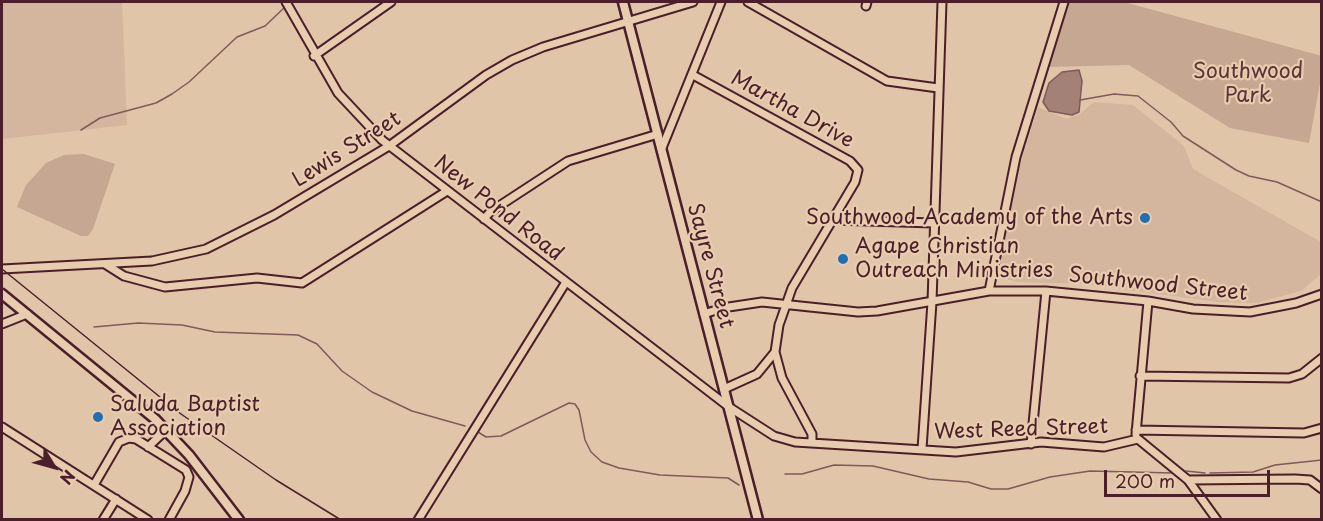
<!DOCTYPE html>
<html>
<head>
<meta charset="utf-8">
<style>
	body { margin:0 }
	#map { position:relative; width:1323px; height:521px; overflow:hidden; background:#e1c5a9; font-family:"Playpen Sans",sans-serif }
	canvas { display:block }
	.frame { position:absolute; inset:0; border:3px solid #4a1f2b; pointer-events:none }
	.north { position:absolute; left:24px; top:437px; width:60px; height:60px; -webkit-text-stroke:4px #e7ccae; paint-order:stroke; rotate:127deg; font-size:16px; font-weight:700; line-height:24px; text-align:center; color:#4a1f2b }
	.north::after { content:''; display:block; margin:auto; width:21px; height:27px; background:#4a1f2b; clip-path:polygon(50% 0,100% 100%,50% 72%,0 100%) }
	.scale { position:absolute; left:1104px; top:470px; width:166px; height:27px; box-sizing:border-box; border:3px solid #4a1f2b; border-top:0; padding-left:8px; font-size:18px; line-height:21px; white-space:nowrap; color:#4a1f2b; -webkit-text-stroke:4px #e7ccae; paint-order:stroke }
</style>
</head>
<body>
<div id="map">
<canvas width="1323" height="521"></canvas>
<div class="frame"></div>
<div class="north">N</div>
<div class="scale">200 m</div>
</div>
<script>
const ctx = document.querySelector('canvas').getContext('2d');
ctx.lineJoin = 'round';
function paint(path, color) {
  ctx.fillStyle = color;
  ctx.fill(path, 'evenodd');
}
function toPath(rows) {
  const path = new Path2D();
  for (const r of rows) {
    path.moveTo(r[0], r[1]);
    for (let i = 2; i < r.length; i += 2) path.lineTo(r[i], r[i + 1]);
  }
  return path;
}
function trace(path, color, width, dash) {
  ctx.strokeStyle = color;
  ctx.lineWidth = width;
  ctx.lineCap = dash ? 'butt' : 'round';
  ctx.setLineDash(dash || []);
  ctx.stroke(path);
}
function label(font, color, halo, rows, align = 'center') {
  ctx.font = font + ' "Playpen Sans",sans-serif';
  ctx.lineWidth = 4.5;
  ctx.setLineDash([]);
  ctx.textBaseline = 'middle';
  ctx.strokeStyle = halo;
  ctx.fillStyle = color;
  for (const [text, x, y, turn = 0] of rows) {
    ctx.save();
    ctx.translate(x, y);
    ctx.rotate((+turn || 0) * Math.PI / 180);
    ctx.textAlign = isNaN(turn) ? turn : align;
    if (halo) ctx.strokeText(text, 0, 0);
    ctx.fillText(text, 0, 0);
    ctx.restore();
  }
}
paint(toPath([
	[2,2,122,2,127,125,2,139],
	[1094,102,1133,105,1184,146,1193,169,1321,242,1321,274,1301,291,1257,303,1218,302,1086,284,1017,282,1003,278,1000,267,1019,168,1038,107,1066,119,1080,114]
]), '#d4b69e');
paint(toPath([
	[1067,2,1124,2,1322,56,1321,78,1309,143,1230,128,1129,65,1049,67],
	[84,154,115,164,93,229,88,236,81,236,17,207,26,185,46,163,64,155]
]), '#c5a792');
const water = toPath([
	[1079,70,1082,81,1079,112,1072,115,1049,111,1043,102,1049,83,1062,72,1079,70]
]);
paint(water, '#a38176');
trace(water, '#7f5a58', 1.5);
trace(toPath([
	[1080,100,1114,94,1138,96,1171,122,1183,136,1236,170,1249,176,1277,182,1322,202],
	[81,130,100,118,156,103,172,94,189,82,237,37,265,26,285,7],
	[94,327,138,323,182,325,215,332,298,335,317,344,342,371,372,392,412,411,465,426],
	[478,432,486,437,501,436,569,403,575,404,579,410,585,440,591,452,602,462,619,468,660,475,728,478,739,485],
	[1186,471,1205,473],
	[1210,473,1253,472,1275,465,1322,460],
	[785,474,802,474,834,465,873,466,929,479,968,482,991,489,1008,489,1050,477,1090,471,1174,473]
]), '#7f5a58', 1.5);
const minor = toPath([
	[286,2,338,93,382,140,729,407,774,436,795,442,956,452,1041,442,1104,447,1138,439,1188,480,1217,520],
	[748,2,887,81,938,88],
	[866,6,867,2],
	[314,56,391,2],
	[693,75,850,161,858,170,855,182,792,288,779,325,775,352,757,374,724,389],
	[662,148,721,2],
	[484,219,490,212,568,161,658,134],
	[833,220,934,223],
	[105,264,124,276,165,287,257,278,302,283,447,191],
	[2,269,152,261,206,249,274,215,389,146,486,75,512,60,543,47,693,2],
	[989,291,1016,157,1064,2],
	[704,314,722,308,762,302,858,312,877,311,989,291,1046,291,1148,301,1193,309,1250,312,1296,303,1322,294],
	[2,324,27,314],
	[775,352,782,378,812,434,812,442],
	[1140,376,1289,378,1302,374,1322,358],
	[2,427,148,520],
	[1136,430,1304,433,1322,428],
	[1136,434,1148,301],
	[1031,444,1046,291],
	[148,447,166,430],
	[922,449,932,302,942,2],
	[1188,480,1295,479,1310,480,1322,489],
	[94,485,119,442,129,438,136,439,186,470,189,477,185,491,169,520],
	[103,520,116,499],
	[418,520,566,282]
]);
const major = toPath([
	[623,2,758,520],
	[2,294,155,419,189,455,239,520]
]);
trace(minor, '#4a1f2b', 11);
trace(major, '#4a1f2b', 13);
trace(minor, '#e7ccae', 7);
trace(major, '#e7ccae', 8);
trace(toPath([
	[2,269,181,414,276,480,341,520]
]), '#4a1f2b', 1.5);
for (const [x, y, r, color] of [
	[1145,218,6,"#1f6fb2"],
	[843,259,6,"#1f6fb2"],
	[98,417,6,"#1f6fb2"]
]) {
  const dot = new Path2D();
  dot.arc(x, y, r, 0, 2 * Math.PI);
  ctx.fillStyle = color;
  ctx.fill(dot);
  trace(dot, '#e7ccae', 2);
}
label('21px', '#5c333a', '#e7ccae', [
	["Southwood",1248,72],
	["Park",1248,96]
]);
label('21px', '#4a1f2b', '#e7ccae', [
	["Martha Drive",792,110,29],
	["Lewis Street",347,150,-32],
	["New Pond Road",498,209,38],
	["Sayre Street",710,266,75],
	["Southwood Street",1158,285,6],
	["West Reed Street",1021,430,-2]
]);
label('21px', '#4a1f2b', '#e7ccae', [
	["Southwood Academy of the Arts",1133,218,"right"],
	["Agape Christian",855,247],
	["Outreach Ministries",855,271],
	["Saluda Baptist",110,405],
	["Association",110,429]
], 'left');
</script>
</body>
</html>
